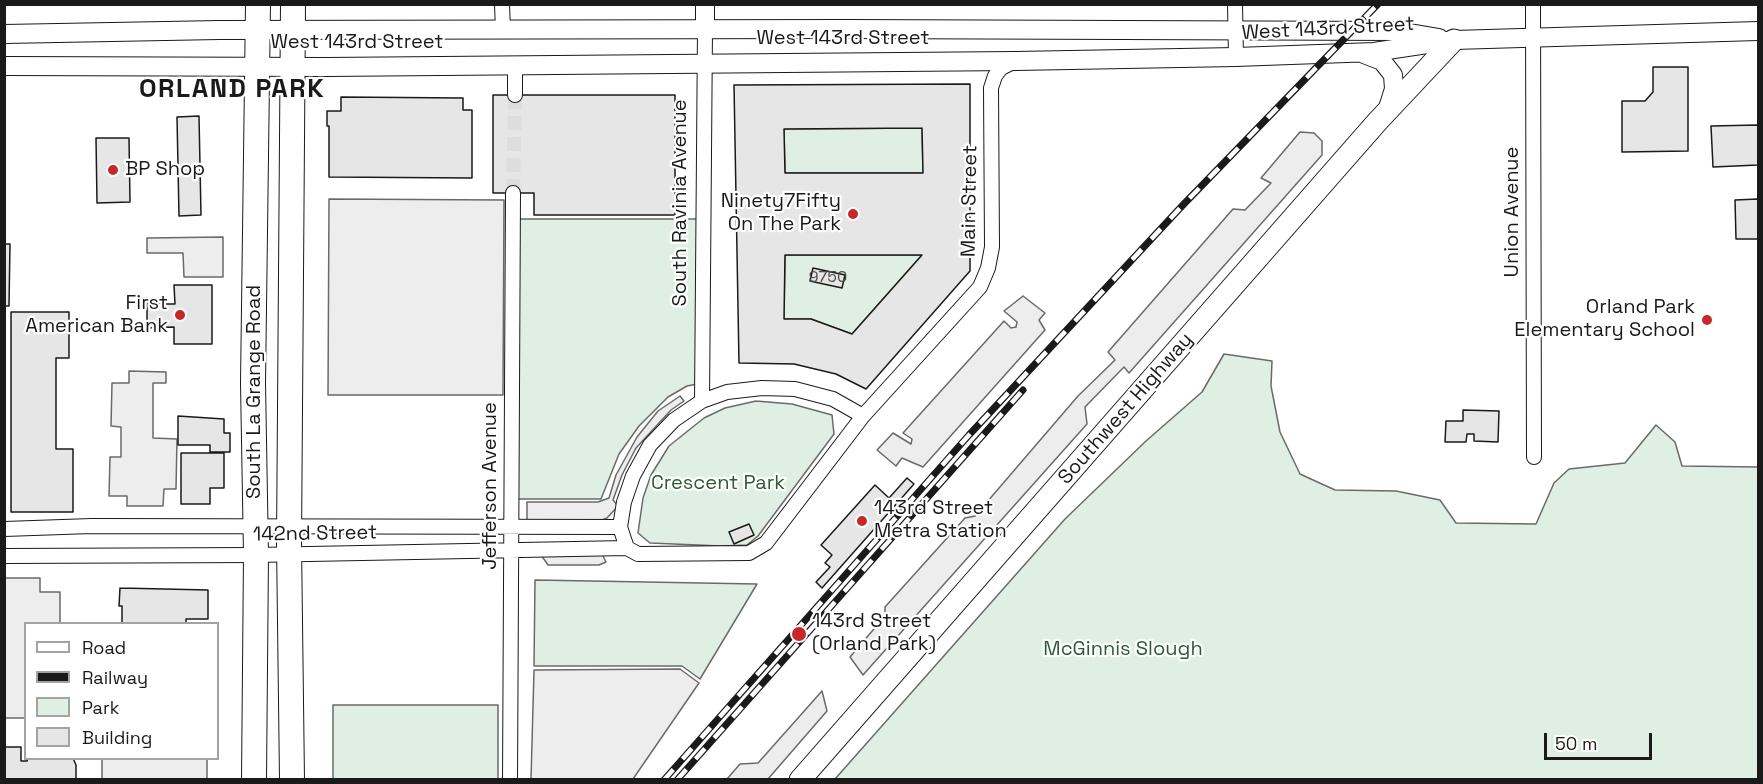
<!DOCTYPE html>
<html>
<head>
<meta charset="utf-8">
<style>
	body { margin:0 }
	#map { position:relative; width:1763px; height:784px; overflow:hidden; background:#fff; font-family:"Space Grotesk",sans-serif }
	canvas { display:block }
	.frame { position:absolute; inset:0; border:6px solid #1a1a1a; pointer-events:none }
	.legend { position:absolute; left:24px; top:622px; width:195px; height:138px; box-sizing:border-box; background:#fff; border:2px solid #a3a3a3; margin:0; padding:8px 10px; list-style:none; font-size:18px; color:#1a1a1a }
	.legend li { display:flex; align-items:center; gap:12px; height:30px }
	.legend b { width:30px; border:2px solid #a3a3a3 }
	.scale { position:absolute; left:1544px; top:733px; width:108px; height:27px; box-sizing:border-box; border:3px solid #1a1a1a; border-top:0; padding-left:8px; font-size:18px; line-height:21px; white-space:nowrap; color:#1a1a1a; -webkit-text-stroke:4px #fff; paint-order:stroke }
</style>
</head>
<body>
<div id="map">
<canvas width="1763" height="784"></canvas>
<div class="frame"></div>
<ul class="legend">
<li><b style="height:8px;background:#fff"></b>Road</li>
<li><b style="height:8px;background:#1a1a1a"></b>Railway</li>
<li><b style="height:16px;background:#e0efe3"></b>Park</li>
<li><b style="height:16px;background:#e6e6e6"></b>Building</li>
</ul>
<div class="scale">50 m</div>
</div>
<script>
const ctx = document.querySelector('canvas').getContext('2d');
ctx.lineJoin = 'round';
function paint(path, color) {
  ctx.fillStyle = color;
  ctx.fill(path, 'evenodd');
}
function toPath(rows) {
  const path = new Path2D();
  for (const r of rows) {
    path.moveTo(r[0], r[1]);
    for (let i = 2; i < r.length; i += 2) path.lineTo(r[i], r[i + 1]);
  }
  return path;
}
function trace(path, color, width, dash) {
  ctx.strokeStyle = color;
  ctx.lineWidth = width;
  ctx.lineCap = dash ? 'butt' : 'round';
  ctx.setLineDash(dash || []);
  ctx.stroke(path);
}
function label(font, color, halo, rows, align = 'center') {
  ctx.font = font + ' "Space Grotesk",sans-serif';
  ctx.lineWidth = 4.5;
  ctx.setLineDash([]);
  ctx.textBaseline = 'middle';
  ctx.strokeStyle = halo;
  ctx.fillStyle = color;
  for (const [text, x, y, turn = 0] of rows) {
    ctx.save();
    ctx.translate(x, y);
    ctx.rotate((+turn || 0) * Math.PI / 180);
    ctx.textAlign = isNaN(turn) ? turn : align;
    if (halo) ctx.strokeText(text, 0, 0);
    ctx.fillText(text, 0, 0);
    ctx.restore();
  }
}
const green = toPath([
	[922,128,923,173,785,173,784,129,922,128],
	[516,219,698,219,697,384,687,386,668,397,639,426,619,454,601,499,513,499,516,219],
	[785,255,922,255,852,334,811,319,784,319,785,255],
	[1224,354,1272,361,1271,386,1280,432,1300,474,1335,490,1396,491,1440,500,1456,523,1536,524,1554,483,1569,469,1625,463,1656,425,1675,442,1682,466,1758,467,1758,779,835,779,1065,519,1146,441,1202,392,1224,354],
	[756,401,792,404,832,415,834,434,758,536,747,545,721,546,650,543,638,533,643,498,651,475,669,446,704,418,725,408,756,401],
	[535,580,757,584,700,679,682,666,534,666,535,580],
	[333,705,498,705,498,779,333,779,333,705]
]);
paint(green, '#e0efe3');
trace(green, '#6a6a6a', 1.5);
const parking = toPath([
	[1300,132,1314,133,1322,141,1322,155,1129,373,1124,367,1085,407,1087,424,863,675,850,657,885,616,885,607,965,518,975,516,1078,396,1115,360,1108,352,1233,209,1245,210,1271,183,1261,178,1300,132],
	[329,199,504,200,503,395,328,395,329,199],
	[223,237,223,277,184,277,183,253,147,253,147,238,223,237],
	[1023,296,1045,313,1039,320,1045,330,923,467,902,458,896,466,877,450,893,433,911,444,912,439,903,433,1004,321,1011,328,1016,327,1017,322,1004,311,1023,296],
	[129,371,166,372,166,383,153,383,153,438,177,439,176,489,164,489,163,506,127,506,127,496,109,496,110,457,121,457,121,427,111,426,112,383,129,383,129,371],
	[680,396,684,401,671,410,636,448,622,475,613,500,618,506,607,518,594,523,541,525,536,520,527,520,527,502,598,502,609,498,616,475,637,437,658,411,680,396],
	[602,554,606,562,599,565,548,565,541,555,602,554],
	[5,578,40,578,40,592,60,592,60,623,26,624,25,718,5,718,5,578],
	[680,669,699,683,633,779,531,779,534,670,680,669],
	[822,691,827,711,768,779,727,779,740,764,758,763,822,691],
	[102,759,207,759,207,779,102,779,102,759]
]);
paint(parking, '#ededed');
trace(parking, '#6a6a6a', 1.5);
const building = toPath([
	[1653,67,1688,67,1688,151,1622,152,1622,101,1645,101,1653,92,1653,67],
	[970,84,970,271,866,389,836,374,794,364,739,363,734,85,970,84],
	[922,128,923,173,785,173,784,129,922,128],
	[785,255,922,255,852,334,811,319,784,319,785,255],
	[493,95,675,95,675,215,534,215,534,193,493,193,493,95],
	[341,97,463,98,463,110,472,110,472,178,329,177,329,126,327,126,327,111,341,111,341,97],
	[199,116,201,215,179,216,177,117,199,116],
	[1758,125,1758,165,1713,167,1711,126,1758,125],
	[96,138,129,138,130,202,97,203,96,138],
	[1758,199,1758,239,1736,239,1735,200,1758,199],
	[4,244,10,244,9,306,4,306,4,244],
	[813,268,845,275,842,288,810,281,813,268],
	[174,285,212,285,212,344,174,344,174,327,147,328,147,304,175,304,174,285],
	[11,312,69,312,69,358,56,358,56,449,73,449,73,512,11,512,11,312],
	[1463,410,1499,411,1498,442,1474,441,1474,434,1467,434,1466,442,1445,442,1446,421,1463,421,1463,410],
	[178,416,224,419,224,433,230,433,230,452,210,452,210,445,178,445,178,416],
	[181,453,224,453,224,488,210,488,210,504,181,504,181,453],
	[907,478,914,484,822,588,816,582,830,567,825,563,832,555,821,545,875,485,889,498,907,478],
	[749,524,754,535,734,544,729,532,749,524],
	[120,588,208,590,208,619,186,619,186,624,122,624,122,606,119,606,120,588],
	[4,747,21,747,21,761,27,761,28,758,73,758,76,765,76,780,4,780,4,747]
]);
paint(building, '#e6e6e6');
trace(building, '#1a1a1a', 1.5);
trace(toPath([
	[513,193,515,95]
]), '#ddd', 14, [14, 7]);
const street = toPath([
	[502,4,503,30],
	[1235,4,1236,57],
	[1533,4,1534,457],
	[515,95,515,64],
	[702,401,705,29],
	[863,416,833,399,795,389,762,388,727,392,702,401,674,420,650,445,633,476,624,502,620,527,627,548,638,554,749,553,766,543,863,416,980,287,988,268,992,247,991,88,995,76,1001,68,1013,62],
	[4,529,92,526,620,527],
	[4,556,256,555,627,548],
	[510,780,513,193]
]);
const secondary = toPath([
	[705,4,705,29],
	[4,34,219,30,847,29,1398,31,1439,38],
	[1364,54,1382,61,1393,75,1394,89,1387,111],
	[4,66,326,67,1015,61,1236,57,1374,52,1454,40,1758,31]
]);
const primary = toPath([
	[800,780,1377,122,1454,40]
]);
const highway = toPath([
	[254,780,256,555,253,383,258,4],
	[292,780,289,543,293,4]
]);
trace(street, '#1a1a1a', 16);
trace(secondary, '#1a1a1a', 20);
trace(primary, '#1a1a1a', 23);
trace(highway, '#1a1a1a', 26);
trace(street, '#fff', 14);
trace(secondary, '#fff', 18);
trace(primary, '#fff', 21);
trace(highway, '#fff', 24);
const rail = toPath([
	[664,780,969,435,1182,206,1378,4],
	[677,780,1023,390]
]);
trace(rail, '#1a1a1a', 7);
trace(rail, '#fff', 4.5, [14]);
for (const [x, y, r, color] of [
	[113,170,6,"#c62828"],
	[853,214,6,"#c62828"],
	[180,315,6,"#c62828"],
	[1707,320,6,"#c62828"],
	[862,521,6,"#c62828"],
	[799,634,8,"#c62828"]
]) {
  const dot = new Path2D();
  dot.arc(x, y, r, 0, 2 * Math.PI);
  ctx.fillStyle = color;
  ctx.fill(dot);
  trace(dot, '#fff', 2);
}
label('16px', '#4d4d4d', null, [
	["9750",828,278]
]);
label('20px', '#1a1a1a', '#fff', [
	["West 143rd Street",1328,29,-3],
	["West 143rd Street",843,39],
	["West 143rd Street",357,43],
	["Main Street",970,201,-89],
	["South Ravinia Avenue",681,203,-90],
	["Union Avenue",1513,212,-90],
	["South La Grange Road",255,392,-90],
	["Southwest Highway",1126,409,-49],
	["Jefferson Avenue",491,486,-90],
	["142nd Street",315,534,-1]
]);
label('20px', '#1a1a1a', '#fff', [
	["BP Shop",125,170],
	["Ninety7Fifty",841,202,"right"],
	["On The Park",841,225,"right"],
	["First",168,304,"right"],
	["American Bank",168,327,"right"],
	["Orland Park",1695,308,"right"],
	["Elementary School",1695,331,"right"],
	["143rd Street",874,509],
	["Metra Station",874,532],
	["143rd Street",812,622],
	["(Orland Park)",812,645]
], 'left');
label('20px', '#2b5a34', '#fff', [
	["Crescent Park",718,484],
	["McGinnis Slough",1123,650]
]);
ctx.letterSpacing = '1.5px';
label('bold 26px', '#1a1a1a', '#fff', [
	["ORLAND PARK",232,90]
]);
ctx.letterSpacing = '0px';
</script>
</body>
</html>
